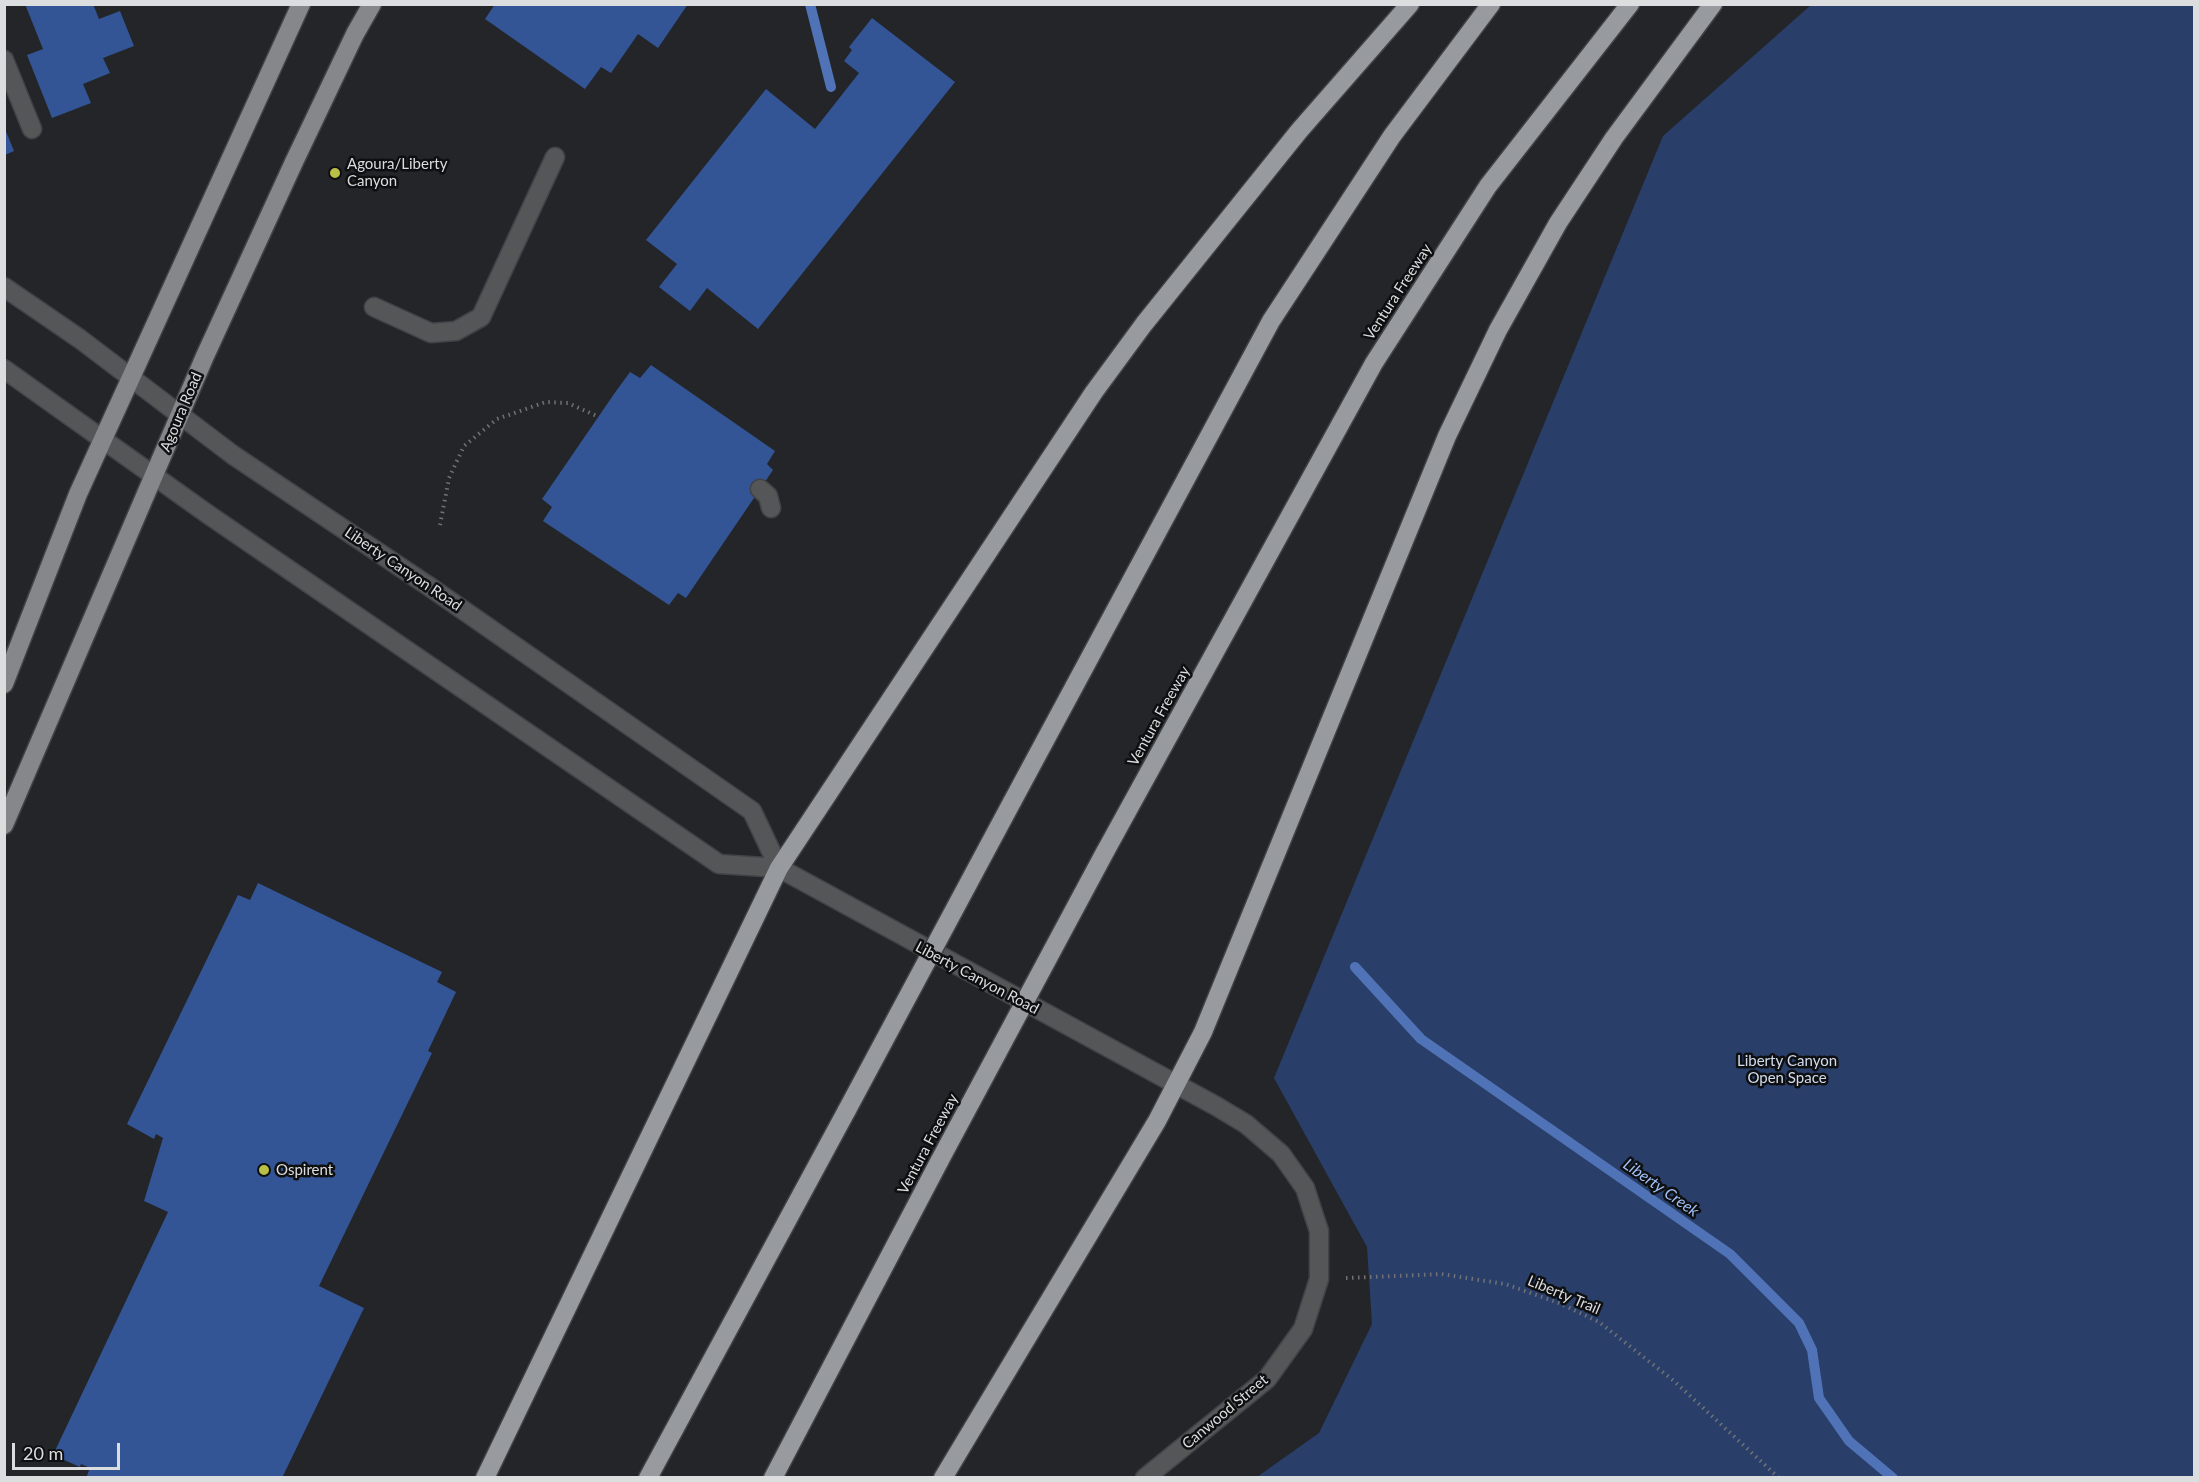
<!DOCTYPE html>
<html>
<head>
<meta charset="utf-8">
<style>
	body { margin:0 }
	#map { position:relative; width:2199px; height:1482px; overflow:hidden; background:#232529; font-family:Lato,sans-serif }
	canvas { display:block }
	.frame { position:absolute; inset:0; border:6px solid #dbdddf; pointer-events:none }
	.scale { position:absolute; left:12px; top:1443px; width:108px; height:27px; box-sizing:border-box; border:3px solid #dbdddf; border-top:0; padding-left:8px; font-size:18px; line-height:21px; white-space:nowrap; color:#dbdddf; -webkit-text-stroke:4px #0e0f10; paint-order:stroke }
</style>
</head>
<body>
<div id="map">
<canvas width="2199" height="1482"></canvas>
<div class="frame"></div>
<div class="scale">20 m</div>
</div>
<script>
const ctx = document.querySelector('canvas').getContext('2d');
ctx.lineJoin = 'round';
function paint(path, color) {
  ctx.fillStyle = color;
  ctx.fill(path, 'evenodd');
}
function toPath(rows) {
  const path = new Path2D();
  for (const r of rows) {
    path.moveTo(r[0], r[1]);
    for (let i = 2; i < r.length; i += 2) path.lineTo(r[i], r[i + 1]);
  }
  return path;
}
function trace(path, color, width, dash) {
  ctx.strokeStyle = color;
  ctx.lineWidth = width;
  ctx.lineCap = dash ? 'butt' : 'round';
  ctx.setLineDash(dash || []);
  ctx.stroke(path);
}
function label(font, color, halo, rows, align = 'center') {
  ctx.font = font + ' Lato,sans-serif';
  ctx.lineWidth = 5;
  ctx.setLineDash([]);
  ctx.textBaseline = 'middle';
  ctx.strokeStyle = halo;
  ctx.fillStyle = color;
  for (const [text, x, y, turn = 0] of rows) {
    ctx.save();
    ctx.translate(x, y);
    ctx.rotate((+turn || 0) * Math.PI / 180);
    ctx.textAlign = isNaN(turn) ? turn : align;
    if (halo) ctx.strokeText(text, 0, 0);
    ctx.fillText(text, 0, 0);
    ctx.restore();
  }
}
paint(toPath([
	[1811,5,2194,5,2194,1477,1257,1477,1319,1433,1372,1324,1367,1247,1274,1078,1663,136]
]), '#293f6a');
trace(toPath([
	[810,4,831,87],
	[1355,967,1421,1039,1730,1254,1799,1323,1812,1350,1819,1398,1849,1441,1893,1478]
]), '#4f73b6', 10);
paint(toPath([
	[25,4,93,4,99,19,120,11,134,46,103,58,110,73,83,84,91,103,52,118,27,55,43,49],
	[495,4,688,4,658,48,638,34,611,73,601,67,585,89,485,19],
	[872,18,955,82,758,329,707,288,690,311,659,287,677,264,646,240,766,89,815,129,859,73,844,61,852,50,849,47],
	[5,129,14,151,5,155],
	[651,365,775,451,767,464,773,470,686,598,678,593,669,605,543,521,552,507,542,499,614,394,630,372,640,378],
	[258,883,442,972,437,982,456,992,428,1051,432,1053,319,1286,364,1308,282,1478,86,1478,90,1468,81,1464,80,1467,53,1455,168,1212,144,1201,163,1138,156,1134,154,1139,127,1124,238,895,250,900]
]), '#335595');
const minor = toPath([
	[4,60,32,129],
	[4,287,80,339,233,455,430,587,752,811,779,868],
	[374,307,431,333,456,331,481,317,555,157],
	[4,369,209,515,719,864,779,868,1216,1106,1246,1124,1281,1154,1305,1188,1319,1231,1319,1279,1303,1329,1267,1379,1145,1478],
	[760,489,768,496,771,508]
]);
const major = toPath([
	[4,684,78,494,301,4],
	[4,825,205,356,294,162,355,34,372,4]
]);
const highway = toPath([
	[1012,802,1271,321,1392,136,1491,4],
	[1105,852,1374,363,1488,186,1630,4],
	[485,1478,779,868,1094,392,1144,324,1299,131,1410,4],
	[648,1478,847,1110],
	[773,1478,940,1160],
	[943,1478,1157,1121,1203,1032,1447,436,1498,330,1558,223,1614,138,1713,4]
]);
trace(minor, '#404246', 21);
trace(major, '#404246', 21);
trace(highway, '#404246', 21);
trace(toPath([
	[440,525,449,478,464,446,497,419,546,402,568,403,599,417],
	[1346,1278,1441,1274,1505,1284,1559,1303,1599,1322,1674,1381,1779,1478]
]), '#707276', 4, [1.5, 4.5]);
trace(minor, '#555658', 18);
trace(major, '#85878b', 18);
trace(highway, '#979a9f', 18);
const highwayBridge = toPath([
	[847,1110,1012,802],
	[940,1160,1105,852]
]);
trace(highwayBridge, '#404246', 21, []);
trace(highwayBridge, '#979a9f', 18);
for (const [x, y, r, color] of [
	[335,173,6,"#bac045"],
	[264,1170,6,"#bac045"]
]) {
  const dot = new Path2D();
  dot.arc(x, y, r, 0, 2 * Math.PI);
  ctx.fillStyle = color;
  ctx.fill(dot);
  trace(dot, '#0e0f10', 2);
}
label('15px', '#dbdddf', '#0e0f10', [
	["Agoura/Liberty",347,164],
	["Canyon",347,181],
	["Ospirent",276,1170]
], 'left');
label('15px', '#dbdddf', '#0e0f10', [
	["Ventura Freeway",1398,292,-57],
	["Agoura Road",181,412,-67],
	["Liberty Canyon Road",403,569,34],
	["Ventura Freeway",1159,716,-61],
	["Liberty Canyon Road",977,978,28],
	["Ventura Freeway",928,1144,-62],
	["Liberty Trail",1564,1295,23],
	["Canwood Street",1225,1412,-40]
]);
label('15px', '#d2dcef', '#0e0f10', [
	["Liberty Canyon",1787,1061],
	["Open Space",1787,1078]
]);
label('italic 16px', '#a0bff6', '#0e0f10', [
	["Liberty Creek",1661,1188,35]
]);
</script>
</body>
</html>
